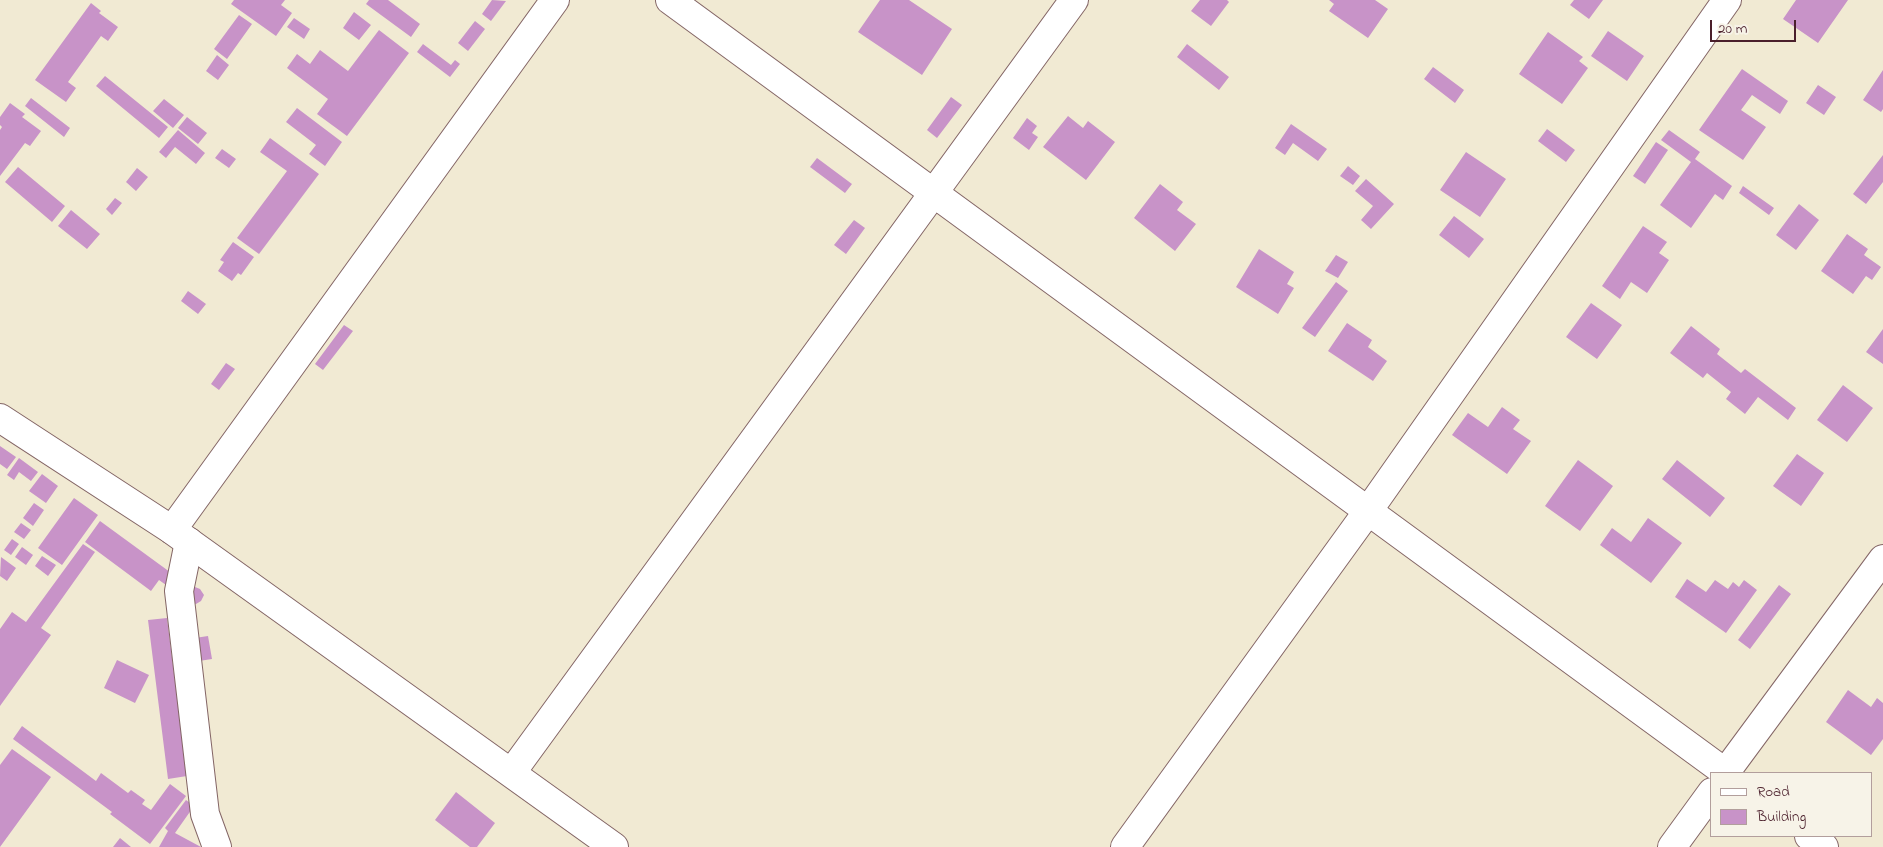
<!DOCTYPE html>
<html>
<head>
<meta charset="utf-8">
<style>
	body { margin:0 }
	#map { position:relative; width:1883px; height:847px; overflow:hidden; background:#f1ead3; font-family:"Indie Flower",sans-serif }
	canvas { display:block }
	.legend { position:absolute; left:1710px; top:772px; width:162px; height:65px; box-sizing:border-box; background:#f7f3e8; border:1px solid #b29e9c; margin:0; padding:6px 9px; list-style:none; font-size:15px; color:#4a1f2b }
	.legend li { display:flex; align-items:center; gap:10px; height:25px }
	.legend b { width:25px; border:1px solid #b29e9c }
	.scale { position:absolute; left:1710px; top:20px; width:86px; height:22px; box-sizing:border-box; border:2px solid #4a1f2b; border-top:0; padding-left:6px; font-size:15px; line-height:18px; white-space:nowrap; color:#4a1f2b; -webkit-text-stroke:4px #f7f3e8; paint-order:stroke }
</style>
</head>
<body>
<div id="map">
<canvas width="1883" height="847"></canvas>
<ul class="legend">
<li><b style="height:6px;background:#fff"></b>Road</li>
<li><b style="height:14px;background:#c893c8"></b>Building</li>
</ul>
<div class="scale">20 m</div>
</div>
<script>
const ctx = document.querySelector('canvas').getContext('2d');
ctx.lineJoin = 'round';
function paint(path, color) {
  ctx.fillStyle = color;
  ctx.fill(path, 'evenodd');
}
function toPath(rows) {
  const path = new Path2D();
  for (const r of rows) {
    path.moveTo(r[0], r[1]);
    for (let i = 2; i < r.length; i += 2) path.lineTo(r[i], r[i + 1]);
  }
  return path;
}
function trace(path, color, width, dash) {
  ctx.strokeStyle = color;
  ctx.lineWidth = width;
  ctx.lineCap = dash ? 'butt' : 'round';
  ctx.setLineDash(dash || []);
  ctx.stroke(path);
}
paint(toPath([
	[234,0,285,0,281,5,292,13,276,36,231,4],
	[369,0,388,0,420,24,411,37,366,4],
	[492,0,506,1,491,21,482,14],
	[880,0,909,0,952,29,922,75,858,32],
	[1200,0,1227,0,1229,2,1211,26,1191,11],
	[1329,0,1375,0,1388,9,1368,38,1329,11,1334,4],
	[1574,0,1603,0,1589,19,1570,5],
	[1796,0,1848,0,1818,43,1783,19],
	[91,3,101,11,99,13,118,27,108,41,101,36,68,82,76,88,66,102,35,80],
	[354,12,371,25,359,40,343,28],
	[239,15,252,24,227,59,214,49],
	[294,18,310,29,304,39,287,27],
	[475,21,485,29,468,51,458,43],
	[379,30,409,53,347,136,317,114,328,99,287,68,297,54,310,64,320,50,348,71],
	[1608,31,1644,56,1627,81,1591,56],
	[1548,32,1583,57,1579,61,1588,68,1562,104,1519,74],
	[423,44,451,65,455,60,460,64,450,77,417,52],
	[1187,44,1229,77,1219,90,1177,57],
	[217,55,229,65,218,80,206,71],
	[1433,67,1464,90,1455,103,1424,79],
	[1742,69,1788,101,1780,114,1752,95,1741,110,1766,127,1743,160,1699,130],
	[1883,70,1883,109,1881,112,1863,100],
	[105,76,168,127,159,138,96,86],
	[1818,85,1836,97,1824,115,1806,103],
	[951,97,962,105,937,138,927,130],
	[31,98,70,128,64,137,25,106],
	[164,99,184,115,173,128,153,111],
	[10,103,25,114,22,117,41,131,30,146,25,143,0,176,0,130,2,127,0,125,0,117],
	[297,108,342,142,325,166,309,154,316,145,286,122],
	[1068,116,1083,128,1088,121,1115,142,1086,180,1043,147],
	[187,117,207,133,198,144,178,128],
	[1027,118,1037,126,1032,133,1038,137,1029,150,1013,138],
	[1291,124,1327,149,1318,161,1293,143,1285,155,1275,148],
	[1547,129,1575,150,1566,162,1538,141],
	[178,130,205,153,196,164,175,147,166,158,159,152],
	[1669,130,1700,152,1695,159,1732,186,1723,200,1715,194,1691,228,1660,205,1691,162,1661,140],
	[270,138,319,174,259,254,237,238,287,171,260,152],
	[1656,142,1668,150,1645,184,1633,176],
	[222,149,236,159,229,168,215,158],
	[1466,152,1506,179,1480,217,1440,190],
	[1883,155,1883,182,1866,204,1853,194],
	[817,158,852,184,845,193,810,167],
	[1348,166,1360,176,1353,185,1340,176],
	[18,167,65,206,52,222,5,182],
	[137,168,148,177,136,191,126,182],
	[1366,179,1394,204,1371,229,1361,220,1373,206,1355,191],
	[1160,184,1183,202,1177,210,1196,224,1175,251,1134,218],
	[1743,186,1774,208,1769,215,1739,193],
	[115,198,122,203,112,215,106,209],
	[1799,204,1819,220,1796,250,1776,235],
	[71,210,100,234,87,249,58,226],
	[1454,216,1484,239,1469,258,1439,235],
	[854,220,865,228,846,254,834,245],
	[1643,226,1667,242,1659,253,1669,260,1647,293,1631,282,1620,299,1602,286],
	[1847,234,1868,249,1864,255,1881,267,1872,280,1866,276,1853,294,1821,271],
	[233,242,254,257,241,275,238,273,232,281,218,271,224,262,220,260],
	[1259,249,1294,272,1287,284,1294,288,1278,314,1236,287],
	[1336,255,1348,262,1338,278,1325,271],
	[1336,282,1348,291,1315,337,1302,328],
	[188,291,206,304,198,314,181,301],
	[1591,303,1622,325,1597,359,1566,337],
	[1347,323,1372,340,1368,347,1387,361,1373,381,1328,351],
	[344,325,353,331,323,370,315,364],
	[1691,326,1720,349,1717,354,1741,373,1745,369,1796,408,1788,420,1758,397,1745,414,1726,399,1731,392,1707,373,1703,378,1670,353],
	[1883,329,1883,364,1866,352],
	[226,363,235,369,219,390,211,384],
	[1843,385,1873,408,1847,442,1817,420],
	[1502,407,1520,420,1513,429,1531,441,1507,474,1452,435,1468,413,1488,427],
	[0,446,16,457,7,469,0,464],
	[1797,454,1824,473,1801,506,1773,486],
	[19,458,38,472,31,481,19,472,14,480,7,475],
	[1578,460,1613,486,1580,531,1545,506],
	[1677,460,1725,498,1710,517,1662,479],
	[42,474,58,486,46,503,29,491],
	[74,498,98,515,62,565,38,548],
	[34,503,44,510,33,526,23,518],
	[1648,518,1682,543,1651,583,1600,545,1612,528,1631,542],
	[100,521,174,575,166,585,159,580,151,591,85,542],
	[21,523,31,530,24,539,14,532],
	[12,539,19,544,11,555,4,550],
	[83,544,95,552,41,628,51,635,0,706,0,629,12,612,26,622],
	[22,547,33,555,26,565,15,557],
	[42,556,56,565,48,576,35,566],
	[1,557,16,568,7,581,0,576],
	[1687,579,1706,592,1715,580,1728,589,1733,582,1739,587,1744,580,1757,590,1726,633,1675,597],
	[1779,585,1791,594,1750,649,1738,640],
	[195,587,200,589,204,595,201,601,196,604,190,602,189,590],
	[167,618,187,776,168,779,148,620],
	[208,636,212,659,199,661,195,638],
	[117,660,149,675,135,703,104,688],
	[1848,690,1871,707,1877,698,1883,703,1883,739,1871,755,1826,722],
	[22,726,96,781,101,773,128,793,131,790,145,800,142,804,151,810,170,784,186,796,150,844,110,814,112,812,13,739],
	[12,749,51,777,0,847,0,765],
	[456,792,495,823,477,847,470,847,435,820],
	[186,800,194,806,175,833,201,847,159,847,168,831,165,828],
	[120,838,131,847,113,847]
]), '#c893c8');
const minor = toPath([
	[670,0,1726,773],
	[172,530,555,0],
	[189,542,179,591,205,814,217,847],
	[512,772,1074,0],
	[1725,773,1883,559],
	[1809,836,1824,847],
	[1125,847,1368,511,1727,0],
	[1672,847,1712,792]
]);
const tertiary = toPath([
	[0,418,172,530,614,847]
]);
trace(minor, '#846666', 30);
trace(tertiary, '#846666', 30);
trace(minor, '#fff', 28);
trace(tertiary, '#fff', 28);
</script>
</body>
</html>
